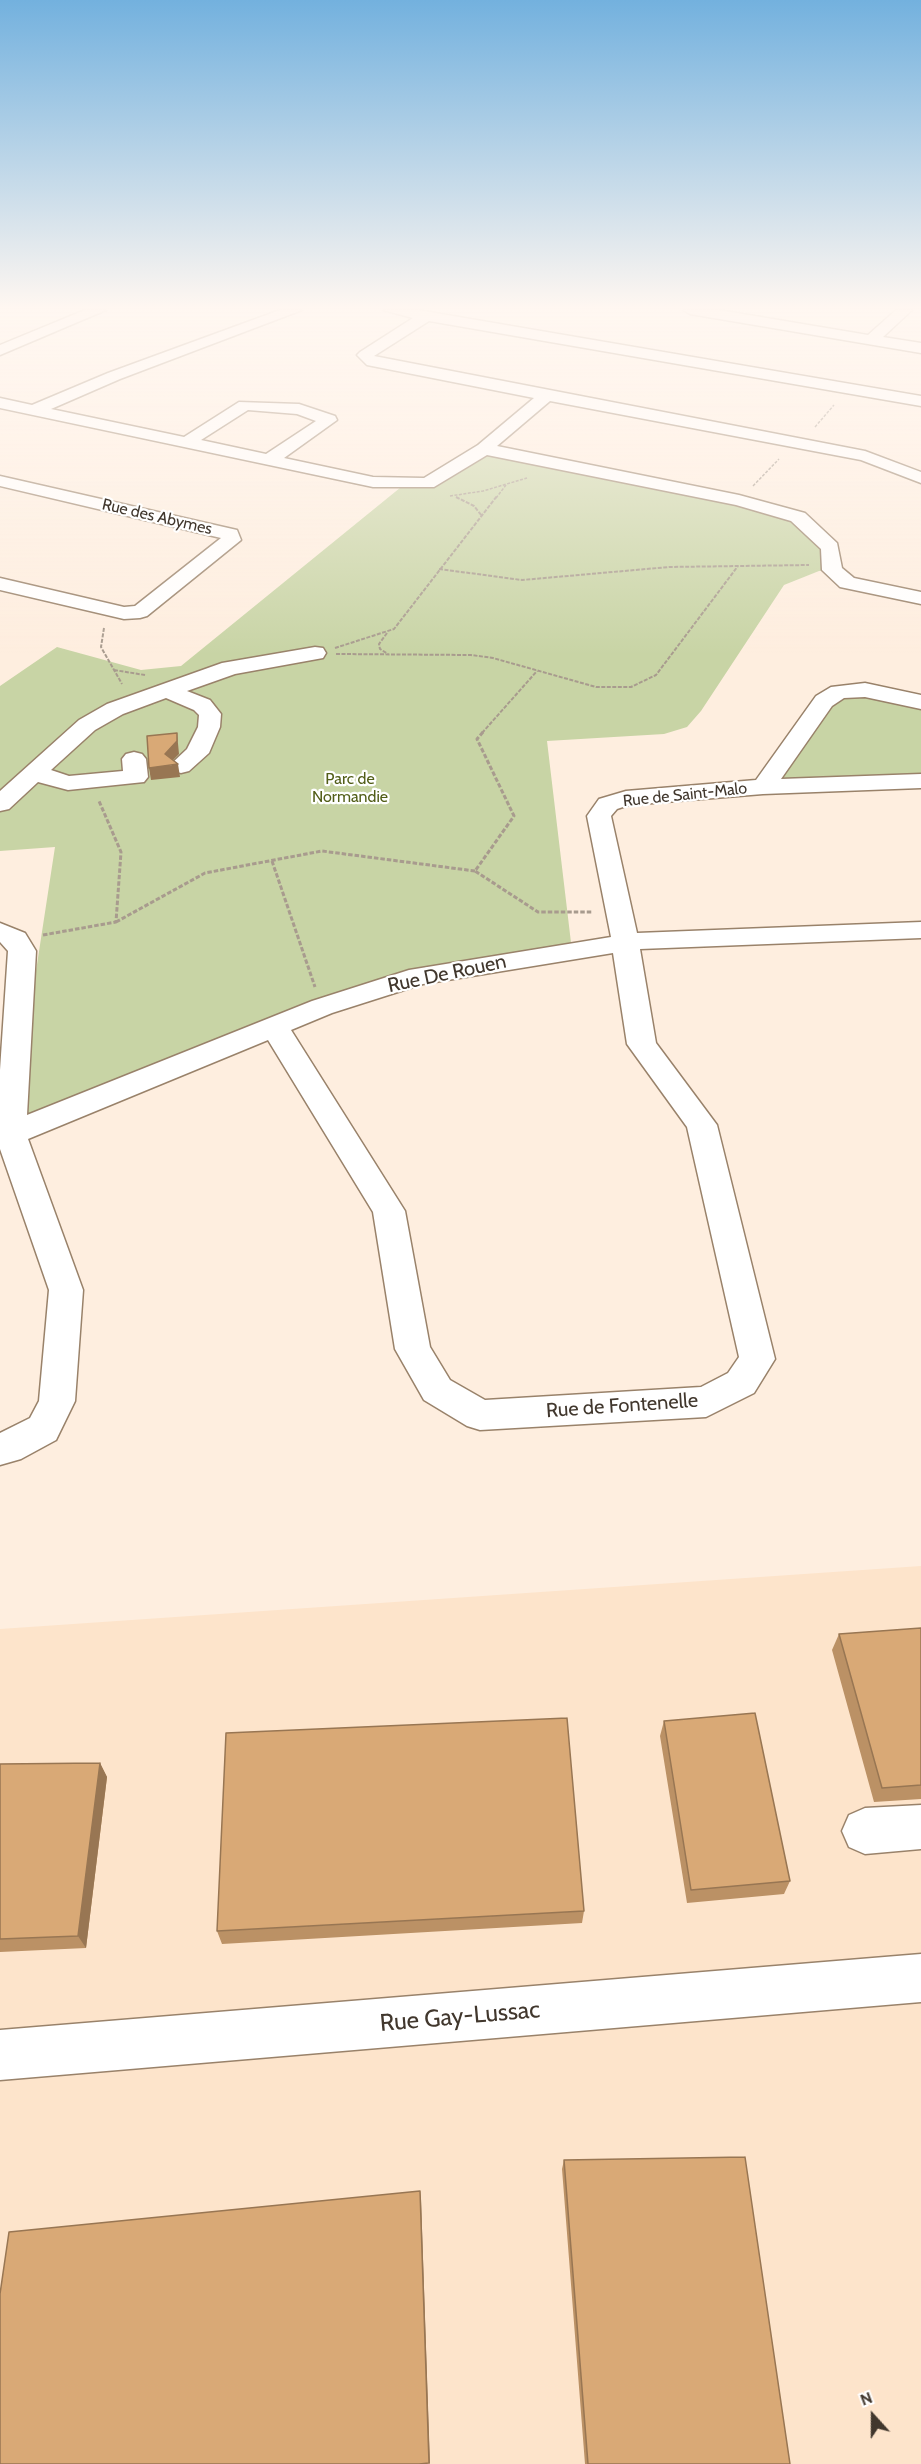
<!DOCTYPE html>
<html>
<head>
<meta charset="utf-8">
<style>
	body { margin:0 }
	#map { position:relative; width:921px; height:2464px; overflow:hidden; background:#feeedf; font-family:Cabin,sans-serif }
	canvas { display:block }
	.north { position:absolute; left:843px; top:2386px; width:60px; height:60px; -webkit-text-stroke:4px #fff; paint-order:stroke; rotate:339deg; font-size:16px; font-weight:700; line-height:24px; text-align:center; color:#41372d }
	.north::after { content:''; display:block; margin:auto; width:21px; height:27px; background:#41372d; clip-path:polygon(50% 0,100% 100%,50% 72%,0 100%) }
</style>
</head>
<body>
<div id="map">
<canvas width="921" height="2464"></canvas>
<div class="north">N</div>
</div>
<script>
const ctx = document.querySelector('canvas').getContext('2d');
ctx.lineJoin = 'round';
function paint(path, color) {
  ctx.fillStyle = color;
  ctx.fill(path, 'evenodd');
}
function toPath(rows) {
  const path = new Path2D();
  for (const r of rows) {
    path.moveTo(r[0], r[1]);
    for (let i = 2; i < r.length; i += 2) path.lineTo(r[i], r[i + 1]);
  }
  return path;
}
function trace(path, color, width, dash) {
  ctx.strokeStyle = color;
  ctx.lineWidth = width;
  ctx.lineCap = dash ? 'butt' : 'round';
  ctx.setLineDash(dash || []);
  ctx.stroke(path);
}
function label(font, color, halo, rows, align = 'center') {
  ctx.font = font + ' Cabin,sans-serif';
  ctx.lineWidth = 4.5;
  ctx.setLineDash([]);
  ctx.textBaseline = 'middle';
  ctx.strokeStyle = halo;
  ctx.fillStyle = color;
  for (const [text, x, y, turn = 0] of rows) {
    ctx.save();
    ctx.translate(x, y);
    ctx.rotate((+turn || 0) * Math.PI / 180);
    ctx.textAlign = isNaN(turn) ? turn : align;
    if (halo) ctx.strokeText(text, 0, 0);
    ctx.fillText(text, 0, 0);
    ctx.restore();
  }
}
paint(toPath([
	[921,1566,921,2464,0,2464,0,1629]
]), '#fde4cb');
paint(toPath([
	[484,449,798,517,830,547,832,570,819,571,784,585,701,711,687,727,664,734,547,741,572,951,419,976,11,1134,55,847,0,851,0,686,57,647,141,670,181,666,406,483,428,483],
	[839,692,921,702,921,781,763,787]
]), '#c8d4a5');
const minor = toPath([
	[85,310,106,310,0,355,0,345,85,310],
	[280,310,302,310,120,379,51,409,184,437,239,402,299,404,335,416,337,420,284,458,373,477,424,478,478,445,534,398,367,365,357,355,360,352,413,318,383,310,418,310,921,396,921,406,429,321,374,356,865,451,921,472,921,483,861,460,550,401,497,446,739,495,805,513,837,543,842,568,854,578,921,592,921,604,840,587,822,570,821,549,791,521,736,505,487,455,434,487,373,487,0,408,0,398,32,405,108,373,280,310],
	[248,410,297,414,316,421,266,454,201,440,248,410],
	[683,310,719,310,868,335,896,310,912,310,883,337,921,343,921,353,690,314,683,310],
	[0,476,237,530,241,540,147,616,140,618,124,619,0,590,0,578,124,607,135,606,221,538,0,486,0,476],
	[315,647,323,648,326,653,323,658,235,674,187,691,210,700,221,714,220,727,209,753,189,771,181,773,173,771,169,766,187,749,198,727,199,715,194,710,166,698,123,714,95,730,51,770,69,776,123,771,122,759,126,754,134,752,142,754,146,759,148,777,144,782,68,790,38,782,9,809,0,811,0,791,79,720,107,704,222,663,315,647],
	[865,683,921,695,921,709,865,697,844,698,832,706,781,779,921,774,921,788,763,794,629,805,617,809,611,816,637,933,921,922,921,938,640,949,656,1043,717,1125,775,1359,754,1393,706,1417,480,1430,467,1426,424,1400,395,1349,373,1212,268,1040,28,1139,83,1290,75,1401,56,1440,21,1459,0,1465,0,1433,30,1418,39,1401,49,1290,0,1149,0,1070,8,951,0,942,0,923,25,933,36,951,27,1115,312,1001,409,970,611,937,587,816,599,799,626,791,756,780,816,696,831,687,865,683],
	[613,953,627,1044,687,1127,739,1357,728,1373,701,1387,485,1400,450,1380,430,1347,405,1211,291,1030,332,1013,423,984,613,953],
	[921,1805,921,1849,865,1854,849,1847,842,1831,849,1815,865,1808,921,1805],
	[921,1954,921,2002,0,2080,0,2030,921,1954]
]);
trace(minor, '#99826a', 3);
trace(toPath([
	[815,427,834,405],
	[753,486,779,459],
	[450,496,483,491,527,478],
	[496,498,506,485]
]), '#a89b8e', 1.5, [3, 1.5]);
trace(toPath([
	[456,497,474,506,482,516],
	[439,569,522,580,669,567,809,565],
	[104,628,101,647,122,684],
	[387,633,379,644,380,649,388,654],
	[335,648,394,629,497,496],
	[336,654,471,655,493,658,596,687,631,687,656,675,738,566],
	[114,670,145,675],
	[482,733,537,671]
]), '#a89b8e', 2, [4, 1.5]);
trace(toPath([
	[483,732,477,739,514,816,475,871,538,912,592,912],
	[272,861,315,987],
	[116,922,205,873,322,851,475,871],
	[43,935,116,922,121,852,99,801]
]), '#a89b8e', 3, [4.5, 2]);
paint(minor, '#fff');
paint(toPath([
	[921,1628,921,1799,874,1802,832,1650,839,1634],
	[664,1721,790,1881,784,1894,687,1903,660,1736],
	[100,1763,107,1777,86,1948,0,1952,0,1764],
	[584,1911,582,1923,222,1944,217,1931],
	[564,2160,790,2464,585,2464,562,2169]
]), '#bb9165');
paint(toPath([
	[177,733,179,754,167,766,178,764,180,777,151,780,149,768,165,754],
	[100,1763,107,1777,86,1948,78,1936],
	[420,2191,421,2199,430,2464,429,2463]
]), '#987653');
const building = toPath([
	[177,733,177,741,165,754,178,764,149,768,147,736,177,733],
	[921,1628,921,1785,882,1788,839,1634,921,1628],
	[755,1713,790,1881,691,1890,664,1721,755,1713],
	[567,1718,584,1911,217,1931,226,1733,567,1718],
	[100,1763,78,1936,0,1939,0,1764,100,1763],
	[745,2157,790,2464,588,2464,564,2160,745,2157],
	[420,2191,429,2463,419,2464,0,2464,0,2294,9,2232,420,2191]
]);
paint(building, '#d9a976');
trace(building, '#987653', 1.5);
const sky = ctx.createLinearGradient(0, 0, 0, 655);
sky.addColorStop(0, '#73b1de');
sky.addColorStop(0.47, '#fff7f1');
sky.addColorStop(1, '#fff7f100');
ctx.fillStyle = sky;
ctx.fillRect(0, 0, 921, 655);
label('16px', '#41372d', '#fff', [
	["Rue des Abymes",157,517,13],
	["Rue de Saint-Malo",685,795,-6]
]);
label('16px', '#525e18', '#fff', [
	["Parc de",350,779],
	["Normandie",350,797]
]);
label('20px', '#41372d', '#fff', [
	["Rue De Rouen",447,974,-12],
	["Rue de Fontenelle",622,1406,-4]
]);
label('24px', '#41372d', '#fff', [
	["Rue Gay-Lussac",460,2017,-5]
]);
</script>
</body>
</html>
